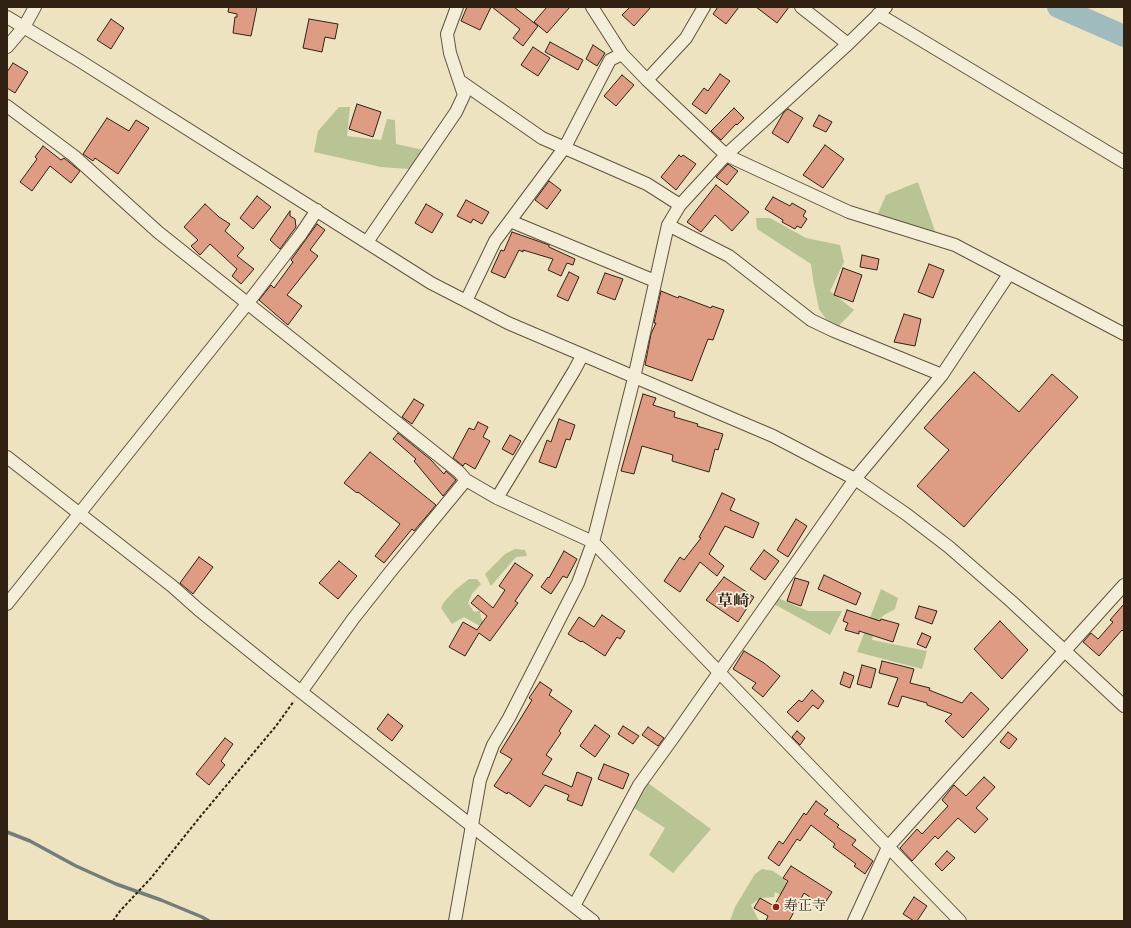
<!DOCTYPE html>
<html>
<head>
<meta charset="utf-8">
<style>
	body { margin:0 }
	#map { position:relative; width:1131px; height:928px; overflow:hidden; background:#eee3c1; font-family:Alegreya,serif }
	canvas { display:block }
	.frame { position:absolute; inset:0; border:8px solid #302113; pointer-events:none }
</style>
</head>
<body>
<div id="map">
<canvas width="1131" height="928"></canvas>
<div class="frame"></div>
</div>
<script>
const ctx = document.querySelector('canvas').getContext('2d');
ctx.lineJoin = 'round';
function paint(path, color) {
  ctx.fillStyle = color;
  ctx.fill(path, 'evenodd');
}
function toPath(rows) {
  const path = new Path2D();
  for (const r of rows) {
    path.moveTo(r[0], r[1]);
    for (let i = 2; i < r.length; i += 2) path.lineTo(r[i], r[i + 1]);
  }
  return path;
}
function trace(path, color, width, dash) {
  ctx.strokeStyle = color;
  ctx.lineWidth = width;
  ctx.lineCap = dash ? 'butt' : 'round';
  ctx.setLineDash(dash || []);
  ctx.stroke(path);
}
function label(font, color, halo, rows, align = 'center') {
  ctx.font = font + ' Alegreya,"Noto Serif JP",serif';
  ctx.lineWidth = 3.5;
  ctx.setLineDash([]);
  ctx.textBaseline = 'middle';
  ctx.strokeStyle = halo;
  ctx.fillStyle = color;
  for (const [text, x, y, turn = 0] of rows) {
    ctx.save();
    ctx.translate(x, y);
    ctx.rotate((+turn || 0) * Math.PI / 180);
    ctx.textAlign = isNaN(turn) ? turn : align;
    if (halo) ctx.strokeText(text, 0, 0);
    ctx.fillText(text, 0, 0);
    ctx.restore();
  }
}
paint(toPath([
	[339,107,350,107,347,136,381,140,387,119,395,120,396,144,429,151,409,169,381,167,314,152,318,131],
	[918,182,938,240,875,220,886,195],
	[756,218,770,218,806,238,840,245,844,262,830,291,854,310,834,331,819,309,813,279,811,264,757,229],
	[515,549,525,550,527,556,516,557,491,586,485,574,505,554],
	[469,579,477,579,481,584,472,594,468,603,474,612,480,611,481,618,485,625,478,625,464,617,452,624,441,608,444,602,455,590],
	[881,589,898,598,895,609,884,615,875,624,872,640,927,651,922,669,857,652],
	[778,598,808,611,842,611,830,635,774,604],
	[648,783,711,829,673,873,649,855,665,828,634,808],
	[762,869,773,871,783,878,792,887,784,897,775,892,774,897,760,898,751,905,759,921,730,921,735,907,755,874]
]), '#b8c494');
trace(toPath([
	[7,832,30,841,76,866,116,884,161,900,202,917,209,921]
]), '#737d7a', 3.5);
trace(toPath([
	[1058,7,1124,36]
]), '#9fbbbe', 22);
const building = toPath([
	[229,7,257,7,251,36,233,33,235,17,237,17,237,14,228,12,229,7],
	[467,7,491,7,480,30,461,21,467,7],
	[492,7,514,7,538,26,523,46,513,38,520,29,492,7],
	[547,7,570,7,547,33,534,22,547,7],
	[630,7,651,7,634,26,622,15,630,7],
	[718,7,739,7,726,24,713,14,718,7],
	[756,7,789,7,777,23,756,7],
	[111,19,124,28,111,49,97,40,111,19],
	[309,19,338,24,335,39,325,37,322,52,303,48,309,19],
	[550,42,583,60,578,70,545,52,550,42],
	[593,45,605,53,597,66,586,59,593,45],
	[533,47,550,58,538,76,521,65,533,47],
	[13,63,28,72,15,93,7,88,7,72,13,63],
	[720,74,730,81,706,114,692,104,704,88,708,91,720,74],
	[622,75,634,85,616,106,604,96,622,75],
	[357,104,381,112,373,137,349,129,357,104],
	[734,108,744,118,737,125,736,124,721,140,711,131,734,108],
	[788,109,803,118,788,143,772,133,784,112,788,109],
	[819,115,832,122,826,132,813,126,819,115],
	[107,118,129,131,136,120,149,128,118,174,95,158,93,161,83,154,107,118],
	[825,145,844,159,823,188,803,175,825,145],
	[43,146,61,160,64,158,80,171,71,183,50,166,32,191,20,182,37,159,35,157,43,146],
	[679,155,681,157,683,155,696,164,676,190,661,177,679,155],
	[728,164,738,171,727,185,716,177,728,164],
	[549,181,561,190,547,209,535,200,549,181],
	[716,185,749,212,732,231,715,215,701,232,687,222,716,185],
	[257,196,271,207,253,229,240,218,257,196],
	[773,197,790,206,792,203,806,211,803,216,807,219,801,228,797,226,795,229,782,222,783,220,765,209,773,197],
	[466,200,489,212,482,224,473,219,471,223,457,216,466,200],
	[205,204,219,217,230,224,225,231,244,248,237,256,254,269,241,284,232,276,237,269,210,244,200,255,191,246,198,240,184,227,205,204],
	[426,204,443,214,432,233,415,223,426,204],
	[290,211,290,216,295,219,296,227,280,249,270,240,290,211],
	[317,224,325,230,310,250,318,256,287,295,302,306,288,325,259,300,271,285,274,288,293,262,291,260,317,224],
	[512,232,549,245,549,247,575,259,573,265,567,263,561,276,548,270,553,259,523,250,523,252,519,250,505,278,491,272,501,250,504,251,512,232],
	[862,255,879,259,877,270,860,267,862,255],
	[929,264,944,270,933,298,918,292,929,264],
	[843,268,862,275,853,302,834,295,843,268],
	[569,272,579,277,568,301,557,296,569,272],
	[605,273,623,279,615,300,597,293,605,273],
	[661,291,678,298,679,296,711,308,712,306,724,310,713,340,708,339,692,381,645,365,651,334,656,323,654,323,661,291],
	[904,314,921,319,915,346,894,342,904,314],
	[974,372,1019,412,1052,374,1078,397,964,527,917,486,949,450,924,428,974,372],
	[643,394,656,398,653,405,675,412,674,417,698,424,697,426,723,434,718,450,715,449,709,472,672,461,673,455,642,446,634,474,621,471,643,394],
	[414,399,424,405,412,424,402,417,414,399],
	[559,419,575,425,570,440,566,439,556,468,539,462,547,440,551,442,559,419],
	[478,422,488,427,483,437,490,441,475,469,465,463,463,466,453,458,469,428,474,430,478,422],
	[398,433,430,459,444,474,446,471,456,480,443,496,414,461,416,459,393,439,398,433],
	[510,435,521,441,513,455,502,449,510,435],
	[370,452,436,505,414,531,412,529,384,563,375,556,400,524,374,504,358,492,357,493,344,483,370,452],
	[722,493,735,499,730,510,759,523,753,538,725,526,709,554,724,566,717,576,700,562,680,592,664,581,680,557,684,560,701,538,699,537,711,516,722,493],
	[796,519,807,526,788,557,777,550,796,519],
	[764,550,779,561,765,580,750,569,764,550],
	[564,551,577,559,567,578,563,576,551,594,541,587,548,577,549,578,564,551],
	[199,557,213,567,193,594,180,583,199,557],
	[339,561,357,576,338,599,319,583,339,561],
	[515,563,533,575,515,601,518,603,490,641,479,633,465,656,449,647,463,622,477,630,487,616,471,603,478,595,493,608,505,590,499,586,515,563],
	[824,575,861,593,856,605,818,589,824,575],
	[724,577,754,597,738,622,706,600,724,577],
	[795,578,809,582,801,606,787,601,795,578],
	[1124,604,1124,632,1122,630,1099,656,1083,642,1091,633,1098,639,1113,622,1110,620,1124,604],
	[919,606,937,611,932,624,915,618,919,606],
	[847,610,880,621,881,619,899,624,893,642,859,631,859,634,845,630,848,623,843,621,847,610],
	[602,615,625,631,620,639,617,637,605,656,582,641,581,642,568,634,579,617,594,627,602,615],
	[1000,621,1028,650,1002,679,974,649,1000,621],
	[922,633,931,637,926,648,917,644,922,633],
	[744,651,764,663,780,676,763,697,752,688,756,683,733,669,744,651],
	[882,661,914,669,910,683,930,688,929,690,962,703,971,692,989,709,963,738,945,721,952,714,927,705,927,703,902,696,898,707,888,704,898,678,879,673,882,661],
	[862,665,876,669,871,688,857,684,862,665],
	[844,672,854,676,850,688,840,684,844,672],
	[540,682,552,690,549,695,572,711,559,731,561,733,546,755,552,759,542,774,572,787,577,772,592,778,582,806,567,800,569,795,545,785,530,807,508,792,507,794,494,786,512,759,500,752,532,700,529,698,540,682],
	[812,690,824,701,818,709,813,705,798,722,787,712,799,700,802,702,812,690],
	[388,714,403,726,392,741,377,729,388,714],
	[595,725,610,736,595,757,580,746,595,725],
	[623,726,639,736,633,744,618,734,623,726],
	[648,727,664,738,658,746,642,735,648,727],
	[797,731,805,738,800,745,792,737,797,731],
	[1008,732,1017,739,1009,749,1000,742,1008,732],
	[225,738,233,744,221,761,225,765,209,785,196,774,225,738],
	[604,764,629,774,623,789,598,779,604,764],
	[984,777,995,787,976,808,988,819,975,833,958,818,938,839,935,836,912,861,900,848,917,829,922,834,948,806,942,800,954,785,966,796,984,777],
	[816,801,828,810,824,814,839,825,837,827,856,840,852,845,873,861,865,874,854,866,856,864,833,847,835,844,811,825,800,841,797,839,779,866,768,858,779,841,783,844,804,813,806,815,816,801],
	[947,851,955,858,942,871,935,864,947,851],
	[791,866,832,892,823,906,804,893,789,921,766,921,768,916,754,908,760,898,774,906,788,881,783,878,791,866],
	[914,897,927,906,917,921,914,921,903,914,914,897]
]);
paint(building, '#df9c84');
trace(building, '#302113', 1);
const minor = toPath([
	[592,7,622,54,647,80,726,155,849,212,955,245,1124,334],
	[801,7,848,44],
	[878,14,1124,162],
	[7,17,80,61,431,283,466,301,508,323,773,436,855,479,906,514,949,547,1012,602,1124,706],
	[7,47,24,27,35,7],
	[647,80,686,38,704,7],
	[460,81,542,138,647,184,680,205],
	[7,106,74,156,158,232,459,472,466,480,497,498,593,542,960,921],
	[510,221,655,281],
	[668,225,729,256,811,320,834,331,942,375],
	[367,242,456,112,464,95,450,53,447,34,457,7],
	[466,301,495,241,565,147,610,60,622,54],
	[7,457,172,586,199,610,277,673,593,921],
	[497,498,574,371,582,356],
	[7,604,247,304,301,234,317,210],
	[301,692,353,619,391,571,466,480],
	[574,906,639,785,673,738,855,479,942,375,1009,274],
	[455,921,480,780,487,761,493,745,509,718,578,583,593,542,634,378,668,225,680,205,726,155,848,44,886,7],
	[854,921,888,847,1124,585]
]);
trace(minor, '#60523e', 14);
trace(toPath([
	[113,921,120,911,151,878,200,817,276,726,294,701]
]), '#302113', 2, [3, 2]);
trace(minor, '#f4edd7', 12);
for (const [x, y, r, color] of [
	[776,907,4,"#8f2418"]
]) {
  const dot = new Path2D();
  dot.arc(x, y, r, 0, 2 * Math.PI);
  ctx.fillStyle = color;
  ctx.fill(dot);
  trace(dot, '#f4edd7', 1.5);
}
label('14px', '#302113', '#f4edd7', [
	["寿正寺",784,907]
], 'left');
label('bold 16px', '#302113', '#f4edd7', [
	["草崎",733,602]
]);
</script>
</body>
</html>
